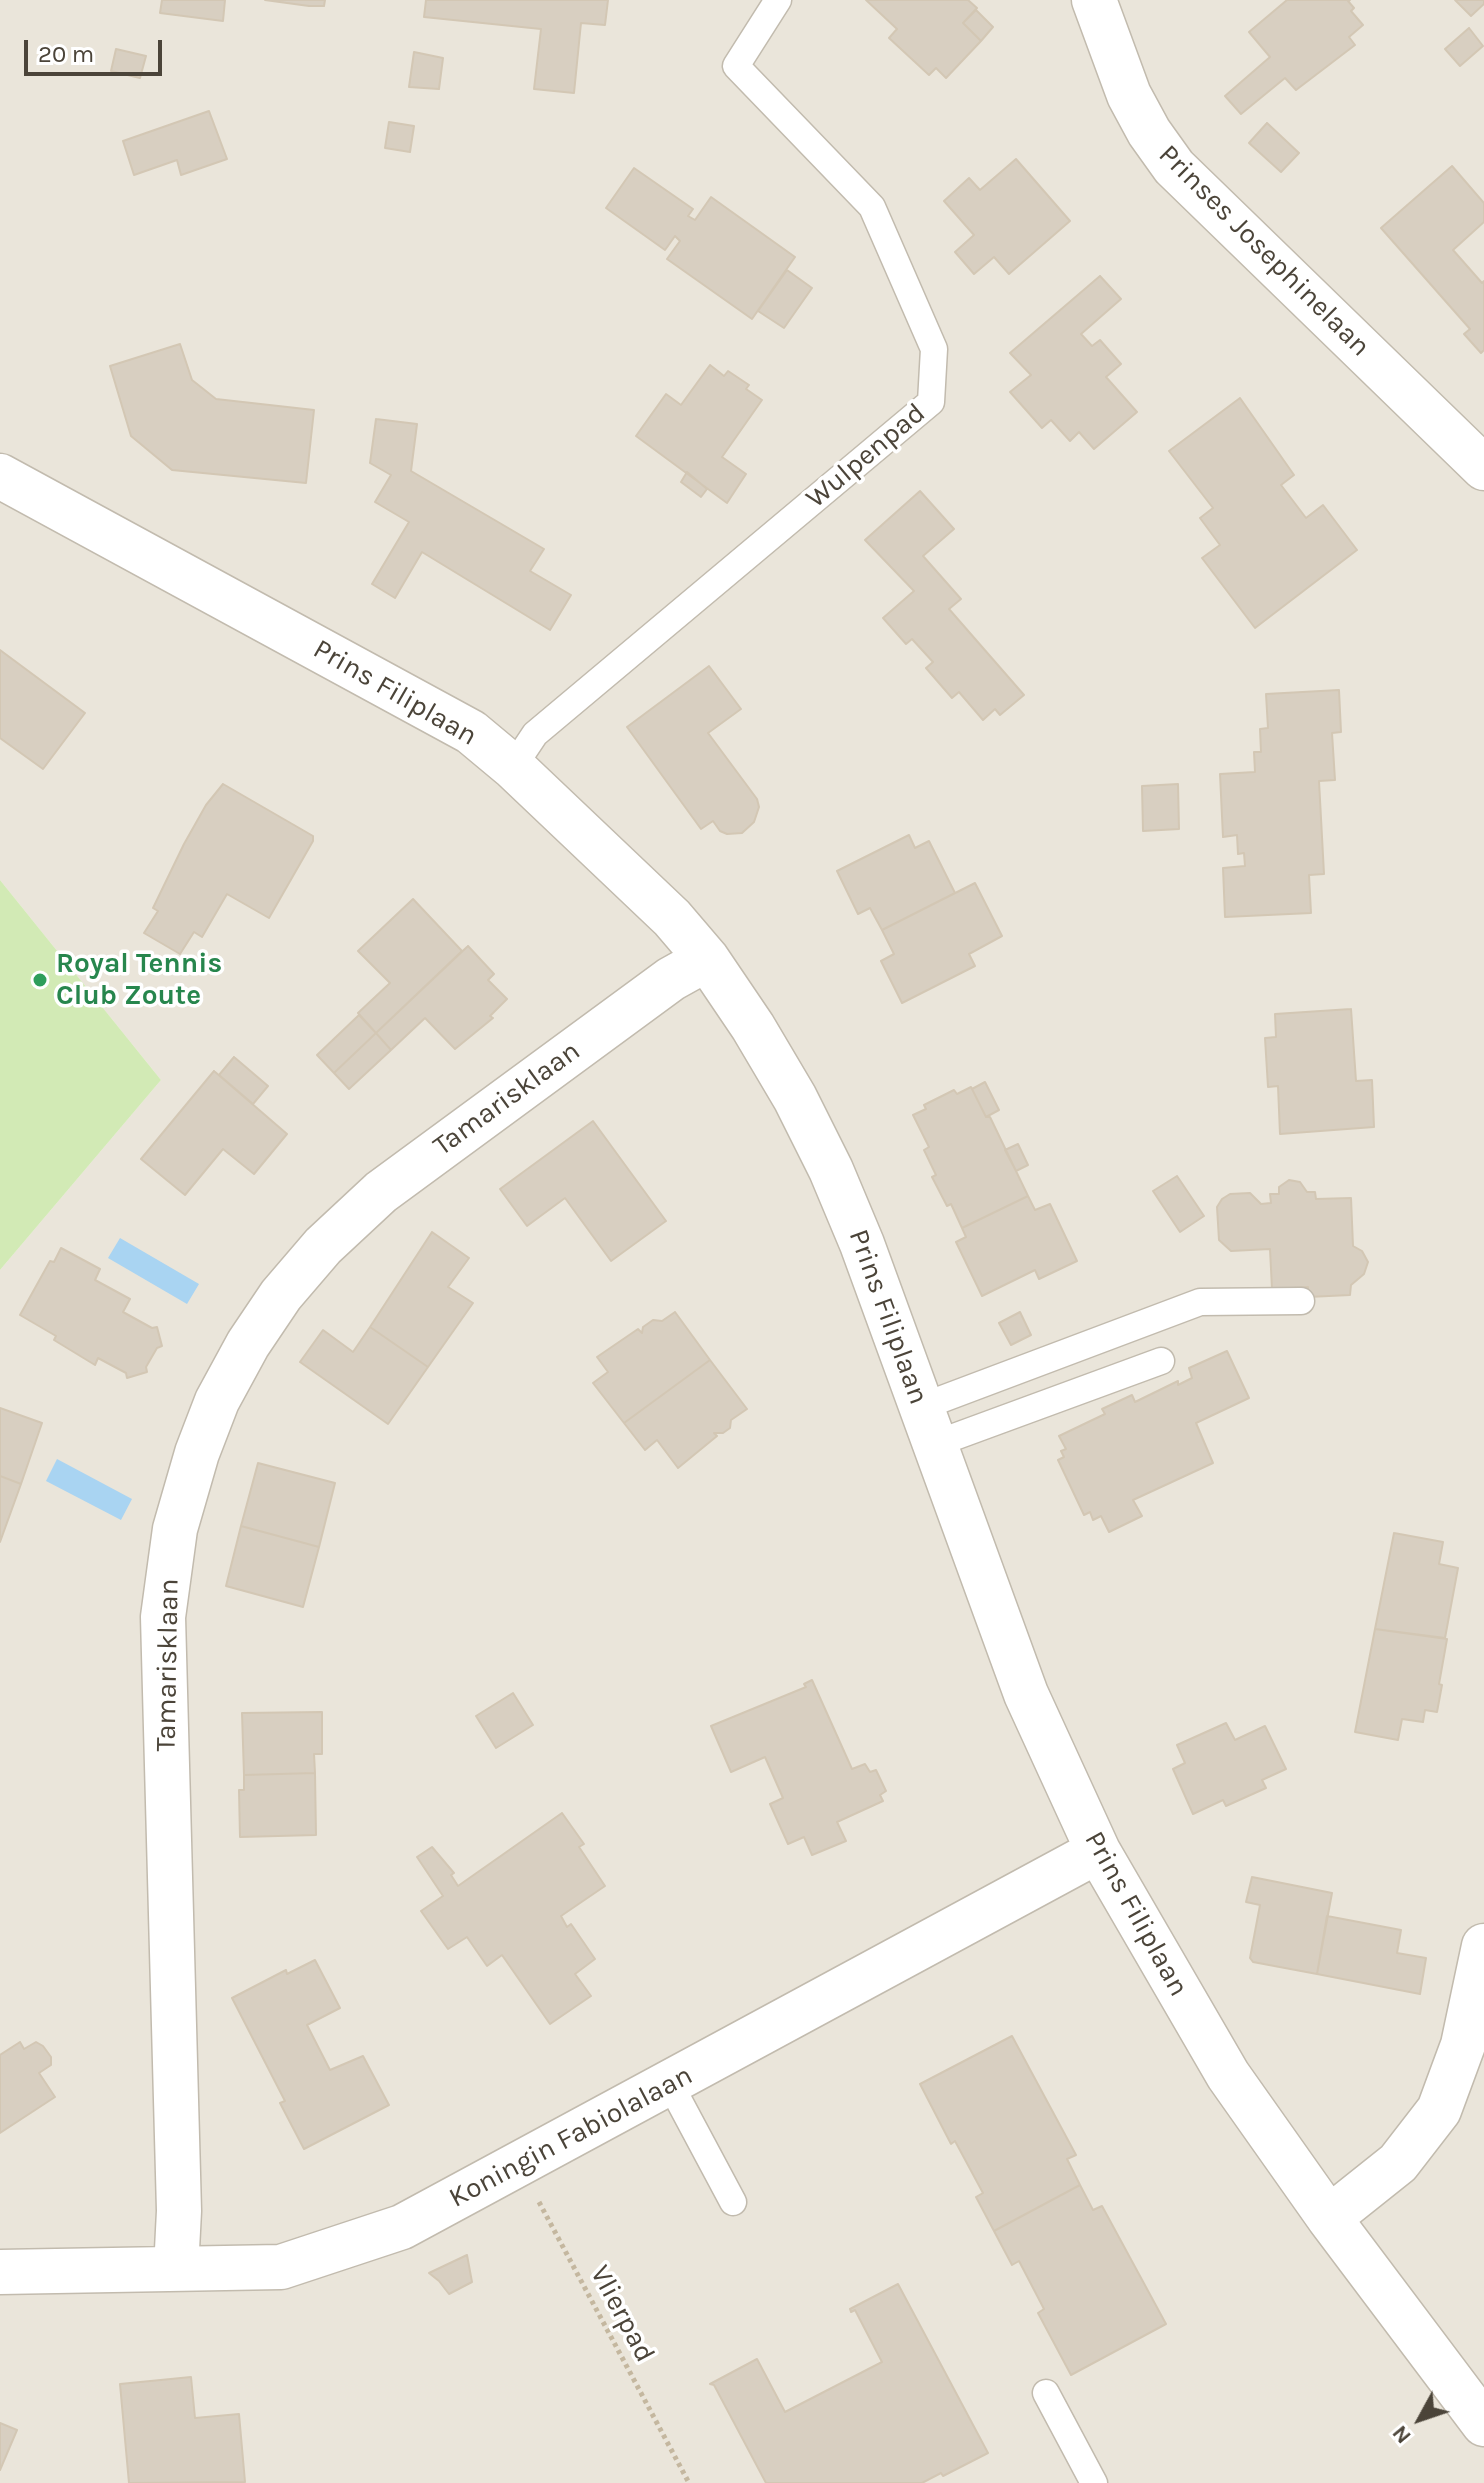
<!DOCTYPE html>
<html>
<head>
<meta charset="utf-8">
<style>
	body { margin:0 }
	#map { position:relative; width:1484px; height:2483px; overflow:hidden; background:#f6f3ec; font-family:Karla,sans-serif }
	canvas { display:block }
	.north { position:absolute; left:1380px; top:2379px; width:80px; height:80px; -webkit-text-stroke:6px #fff; paint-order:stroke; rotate:230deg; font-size:22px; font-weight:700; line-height:32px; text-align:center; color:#4b4439 }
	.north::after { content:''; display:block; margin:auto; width:28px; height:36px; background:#4b4439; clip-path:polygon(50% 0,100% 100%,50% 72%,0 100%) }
	.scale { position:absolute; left:24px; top:40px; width:138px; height:36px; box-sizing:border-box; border:4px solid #4b4439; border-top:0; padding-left:10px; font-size:24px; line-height:28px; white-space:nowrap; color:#4b4439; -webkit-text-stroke:6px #fff; paint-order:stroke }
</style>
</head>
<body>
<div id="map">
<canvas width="1484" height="2483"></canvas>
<div class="north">N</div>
<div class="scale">20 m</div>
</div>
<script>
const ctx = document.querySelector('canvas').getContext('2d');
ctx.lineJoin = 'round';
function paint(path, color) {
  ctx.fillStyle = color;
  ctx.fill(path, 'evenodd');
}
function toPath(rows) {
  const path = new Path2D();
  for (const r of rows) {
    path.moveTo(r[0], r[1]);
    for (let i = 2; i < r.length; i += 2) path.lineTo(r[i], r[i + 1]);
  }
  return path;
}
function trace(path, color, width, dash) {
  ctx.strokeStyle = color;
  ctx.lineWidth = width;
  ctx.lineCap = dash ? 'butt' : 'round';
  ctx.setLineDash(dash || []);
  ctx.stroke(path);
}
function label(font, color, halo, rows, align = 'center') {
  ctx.font = font + ' Karla,sans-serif';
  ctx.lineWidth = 7;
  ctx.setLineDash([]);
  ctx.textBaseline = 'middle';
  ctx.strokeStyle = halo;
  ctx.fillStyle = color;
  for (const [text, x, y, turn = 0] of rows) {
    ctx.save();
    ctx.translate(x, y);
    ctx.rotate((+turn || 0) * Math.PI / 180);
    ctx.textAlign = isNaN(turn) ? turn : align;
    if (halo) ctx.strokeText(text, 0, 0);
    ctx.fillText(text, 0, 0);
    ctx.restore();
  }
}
paint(toPath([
	[0,0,1484,0,1484,2483,0,2483,0,1270,161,1080,0,880]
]), '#eae5da');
paint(toPath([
	[0,880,161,1080,0,1270]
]), '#d2eab5');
paint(toPath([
	[120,1238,199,1284,187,1304,108,1258],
	[57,1459,132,1499,121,1520,46,1481]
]), '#a9d4f2');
const building = toPath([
	[162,0,225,0,223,21,160,13,162,0],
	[265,0,325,0,324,6,309,6,265,0],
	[426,0,608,0,605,25,581,23,574,93,534,89,541,29,424,17,426,0],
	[866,0,968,0,977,8,963,23,981,41,946,78,936,68,929,75,889,38,897,29,866,0],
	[1287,0,1350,0,1348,1,1354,8,1351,11,1363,25,1349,37,1355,45,1296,90,1285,78,1241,114,1225,96,1270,57,1249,32,1287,0],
	[1455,0,1484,0,1484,4,1471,16,1455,0],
	[976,10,993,27,981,41,963,23,976,10],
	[1469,28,1483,46,1460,66,1445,49,1469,28],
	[116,49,146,56,140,78,111,71,116,49],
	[414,52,443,58,439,89,409,87,414,52],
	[209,111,227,159,181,175,177,160,134,175,123,141,209,111],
	[389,122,414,126,410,152,385,148,389,122],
	[1267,123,1299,153,1281,172,1249,143,1267,123],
	[1016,159,1070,221,1009,274,994,257,974,274,955,252,974,235,944,201,969,178,980,190,1016,159],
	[1452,166,1484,203,1484,222,1453,250,1482,283,1484,281,1484,350,1481,353,1464,334,1470,329,1381,228,1452,166],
	[634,168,693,209,688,216,695,220,711,197,795,257,752,319,667,259,680,241,675,236,665,250,606,208,634,168],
	[787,270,812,288,784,328,758,311,787,270],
	[1100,276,1121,299,1081,334,1092,346,1100,340,1121,364,1106,377,1137,412,1094,449,1079,432,1070,441,1051,420,1042,428,1010,392,1031,375,1010,353,1100,276],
	[180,344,192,380,216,399,314,410,306,483,172,470,131,436,110,366,180,344],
	[710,365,724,376,728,371,749,385,746,389,762,400,722,457,746,474,727,503,636,436,666,394,681,405,710,365],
	[1240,398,1294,475,1281,485,1306,518,1323,505,1357,550,1255,628,1202,558,1220,545,1200,518,1213,508,1169,451,1240,398],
	[376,419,417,424,411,471,544,549,530,571,571,595,550,630,422,552,395,598,372,584,409,522,375,502,391,475,370,463,376,419],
	[687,472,707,489,701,497,681,482,687,472],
	[920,491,954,529,923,556,961,599,949,609,1024,695,1000,715,995,709,983,720,959,692,952,698,926,668,933,662,912,639,906,644,883,618,914,591,865,540,920,491],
	[0,650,85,713,43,769,0,738,0,650],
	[709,666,741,709,708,733,757,799,759,807,754,822,742,833,727,834,720,831,713,821,701,829,627,727,709,666],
	[1339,690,1341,732,1332,733,1335,780,1319,781,1324,874,1309,875,1311,913,1225,917,1223,868,1245,866,1244,853,1238,854,1237,835,1223,837,1220,774,1255,772,1254,752,1261,752,1260,729,1268,728,1266,694,1339,690],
	[223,784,313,836,313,841,269,918,227,894,202,937,194,932,180,954,144,933,158,911,153,908,184,844,206,805,223,784],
	[1178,784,1179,829,1143,831,1142,786,1178,784],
	[909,835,915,848,929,841,955,893,882,930,870,908,858,914,837,871,909,835],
	[975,883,1002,936,969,954,975,966,902,1003,881,961,894,954,882,930,975,883],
	[413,899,462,951,376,1033,358,1013,390,983,358,951,413,899],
	[468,946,494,974,488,980,507,999,490,1016,493,1018,455,1049,425,1018,391,1050,376,1033,468,946],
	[1351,1009,1356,1081,1372,1080,1374,1127,1280,1134,1278,1086,1268,1087,1265,1038,1276,1037,1275,1014,1351,1009],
	[359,1015,376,1033,334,1073,317,1055,359,1015],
	[376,1033,391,1050,349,1089,334,1073,376,1033],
	[234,1057,268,1086,253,1104,219,1075,234,1057],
	[214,1071,287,1134,254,1174,223,1149,185,1195,141,1159,214,1071],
	[985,1082,999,1110,986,1117,972,1089,985,1082],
	[971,1087,986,1117,990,1117,1028,1196,962,1228,951,1204,947,1206,932,1177,936,1175,924,1150,929,1147,913,1115,926,1109,924,1105,954,1090,957,1094,971,1087],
	[593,1121,666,1221,611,1261,565,1198,527,1226,500,1189,593,1121],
	[1018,1144,1028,1165,1016,1171,1005,1150,1018,1144],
	[1177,1176,1204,1216,1180,1232,1153,1191,1177,1176],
	[1289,1180,1300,1182,1307,1192,1315,1192,1316,1199,1351,1198,1353,1246,1362,1251,1368,1262,1364,1274,1351,1285,1350,1295,1308,1297,1308,1287,1272,1289,1270,1249,1231,1251,1219,1240,1217,1207,1222,1199,1230,1194,1250,1193,1261,1204,1271,1203,1270,1194,1279,1194,1279,1187,1289,1180],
	[1028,1196,1035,1210,1050,1204,1077,1261,1039,1279,1035,1270,982,1296,956,1242,966,1237,962,1228,1028,1196],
	[432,1232,469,1258,448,1287,473,1303,428,1367,370,1327,432,1232],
	[61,1248,100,1269,95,1280,130,1299,123,1312,152,1328,157,1327,162,1346,157,1348,146,1367,147,1372,127,1378,126,1373,98,1358,95,1365,54,1340,56,1336,20,1315,50,1261,54,1262,61,1248],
	[675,1312,710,1360,624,1423,593,1383,608,1372,597,1357,638,1329,642,1333,643,1327,653,1320,662,1321,675,1312],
	[1020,1312,1031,1335,1011,1345,999,1323,1020,1312],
	[370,1327,428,1367,388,1424,300,1362,323,1330,353,1352,370,1327],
	[1227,1351,1249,1398,1196,1423,1213,1463,1133,1500,1142,1516,1109,1532,1101,1516,1093,1520,1090,1512,1084,1515,1058,1460,1064,1457,1061,1451,1066,1449,1059,1436,1105,1414,1102,1409,1132,1395,1135,1402,1178,1381,1178,1385,1192,1378,1189,1368,1227,1351],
	[710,1360,747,1409,731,1420,730,1428,723,1433,714,1433,717,1436,678,1468,657,1440,645,1450,624,1423,710,1360],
	[0,1408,42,1423,21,1484,0,1476,0,1408],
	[258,1463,335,1483,319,1547,241,1526,258,1463],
	[0,1476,21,1484,0,1542,0,1476],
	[241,1526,319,1547,303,1607,226,1586,241,1526],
	[1394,1533,1443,1542,1439,1564,1458,1568,1445,1638,1375,1629,1394,1533],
	[1375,1629,1447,1639,1439,1684,1442,1685,1437,1712,1425,1710,1423,1722,1402,1719,1398,1740,1355,1732,1375,1629],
	[812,1680,852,1769,865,1764,870,1772,876,1770,886,1791,880,1795,883,1801,837,1822,846,1841,812,1855,804,1837,788,1844,770,1804,783,1798,765,1757,731,1772,711,1726,806,1687,804,1684,812,1680],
	[513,1693,533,1725,496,1748,476,1716,513,1693],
	[322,1712,322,1754,314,1754,315,1773,244,1775,242,1713,322,1712],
	[1226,1723,1235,1740,1265,1726,1286,1769,1262,1780,1266,1788,1226,1806,1223,1800,1193,1814,1173,1769,1185,1763,1177,1745,1226,1723],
	[315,1773,316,1835,240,1837,239,1790,244,1790,244,1775,315,1773],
	[562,1813,584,1844,579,1847,605,1886,561,1916,567,1927,571,1924,595,1959,575,1974,591,1996,550,2024,502,1955,487,1966,467,1937,448,1949,421,1911,443,1896,417,1857,432,1847,454,1873,451,1875,458,1886,562,1813],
	[1252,1877,1332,1893,1317,1974,1253,1962,1250,1958,1260,1905,1246,1902,1252,1877],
	[1327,1916,1401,1930,1397,1953,1426,1958,1420,1994,1317,1974,1327,1916],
	[315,1960,340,2008,307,2025,330,2070,363,2056,389,2105,304,2149,280,2103,285,2101,232,1998,286,1970,287,1974,315,1960],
	[1012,2036,1076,2155,1067,2159,1080,2185,994,2231,976,2197,983,2193,955,2141,951,2144,920,2084,1012,2036],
	[20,2042,24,2049,36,2042,43,2046,51,2057,51,2065,39,2073,55,2097,0,2133,0,2055,20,2042],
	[1080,2185,1093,2210,1102,2206,1166,2324,1071,2375,1038,2313,1044,2309,1019,2261,1012,2265,994,2231,1080,2185],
	[467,2255,472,2282,449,2294,439,2281,429,2273,467,2255],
	[898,2284,988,2453,943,2476,941,2473,922,2483,766,2483,714,2385,710,2384,757,2359,785,2412,882,2362,855,2310,851,2312,850,2309,898,2284],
	[191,2377,195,2418,239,2414,245,2482,129,2483,120,2384,191,2377],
	[0,2423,17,2430,0,2470,0,2423]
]);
paint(building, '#d8cfc1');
trace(building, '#d3c7b4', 2);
const lane = toPath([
	[513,767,535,734,931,402,934,349,872,207,736,66,778,0],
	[921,1407,1200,1302,1301,1301],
	[935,1444,1161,1361],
	[670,2084,733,2202],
	[1046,2393,1094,2483]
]);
const street = toPath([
	[1094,0,1129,95,1149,132,1174,167,1484,468],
	[0,476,471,732,513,767,672,918,707,959,753,1027,795,1098,831,1170,862,1244,1026,1694,1098,1851,1228,2075,1329,2218,1484,2424],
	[1329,2218,1398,2163,1439,2110,1463,2045,1484,1946],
	[176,2269,179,2211,163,1617,175,1529,197,1453,217,1401,248,1344,281,1295,323,1246,381,1192,671,979,707,959],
	[0,2272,281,2267,402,2227,1098,1851]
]);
trace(lane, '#c2bbae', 29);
trace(street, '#c2bbae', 47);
trace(toPath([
	[539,2202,689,2483]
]), '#c4b79f', 5, [4, 4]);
trace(lane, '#fff', 26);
trace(street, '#fff', 44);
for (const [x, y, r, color] of [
	[40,980,8,"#2e9e5b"]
]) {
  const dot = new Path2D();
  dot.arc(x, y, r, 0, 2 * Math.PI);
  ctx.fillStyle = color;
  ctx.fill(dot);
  trace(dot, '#fff', 3);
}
label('28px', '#4b4439', '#fff', [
	["Prinses Josephinelaan",1264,251,45],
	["Wulpenpad",866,456,-40],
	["Prins Filiplaan",395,693,30],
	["Tamarisklaan",507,1099,-36],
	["Prins Filiplaan",888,1317,70],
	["Tamarisklaan",168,1665,-89],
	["Prins Filiplaan",1136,1914,61],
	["Koningin Fabiolalaan",571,2137,-28],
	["Vlierpad",622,2314,62]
]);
label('bold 28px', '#27864d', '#fff', [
	["Royal Tennis",56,964],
	["Club Zoute",56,996]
], 'left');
</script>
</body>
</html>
